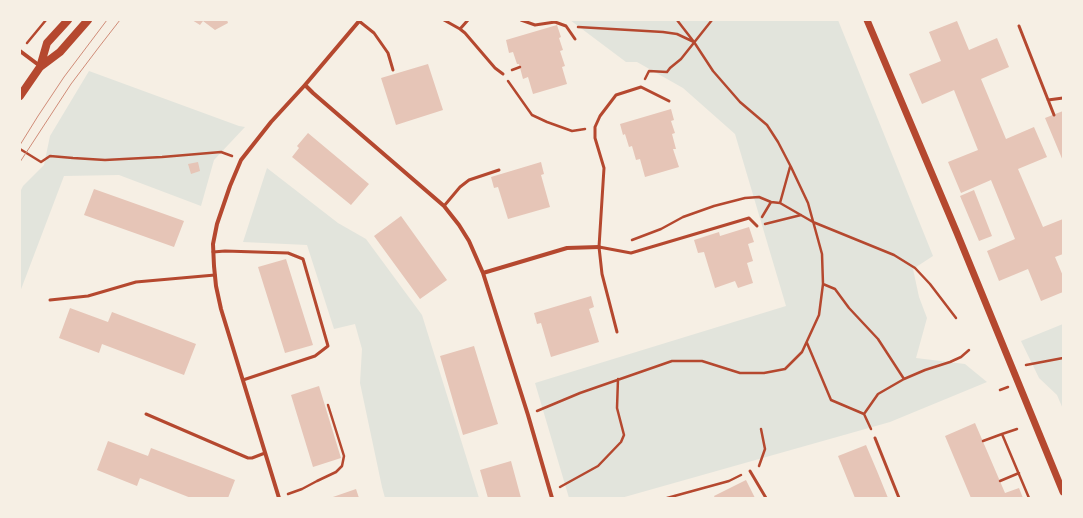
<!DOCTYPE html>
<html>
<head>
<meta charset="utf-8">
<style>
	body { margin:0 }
	#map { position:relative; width:1083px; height:518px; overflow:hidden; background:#f6efe4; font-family:Spectral,serif }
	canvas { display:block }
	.frame { position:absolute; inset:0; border:21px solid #f6efe4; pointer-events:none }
</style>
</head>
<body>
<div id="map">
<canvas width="1083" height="518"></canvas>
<div class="frame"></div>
</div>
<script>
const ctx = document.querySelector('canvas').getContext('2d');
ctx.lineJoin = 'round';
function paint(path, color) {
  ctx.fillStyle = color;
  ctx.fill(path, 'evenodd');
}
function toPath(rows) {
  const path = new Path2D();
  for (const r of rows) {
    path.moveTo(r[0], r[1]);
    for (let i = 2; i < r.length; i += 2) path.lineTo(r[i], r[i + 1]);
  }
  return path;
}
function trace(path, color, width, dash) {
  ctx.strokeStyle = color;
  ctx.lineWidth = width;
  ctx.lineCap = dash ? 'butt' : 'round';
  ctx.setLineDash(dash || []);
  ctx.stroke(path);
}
paint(toPath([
	[570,20,838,20,933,256,913,269,919,297,927,318,916,358,965,364,987,382,890,422,621,498,569,498,535,383,786,306,735,134,683,88,637,62,626,62],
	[89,71,239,126,245,127,214,160,201,206,119,175,64,176,20,292,20,192,23,186,44,165,50,136],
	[267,168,338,223,366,239,422,315,479,498,385,498,382,487,360,383,362,349,355,324,334,329,307,245,243,242],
	[1063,324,1063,409,1057,395,1039,378,1021,341]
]), '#e2e4dc');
paint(toPath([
	[192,20,227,20,228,23,215,30,203,21,200,25],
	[957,21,969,50,997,38,1009,67,981,79,1006,139,1034,127,1047,157,1018,169,1043,227,1063,219,1063,254,1055,257,1063,276,1063,292,1041,301,1028,269,999,281,987,251,1015,239,991,180,961,193,948,162,978,150,954,90,922,104,909,74,941,61,929,32],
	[557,25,561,37,559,38,563,50,560,51,565,66,562,67,567,84,533,94,528,77,523,79,519,64,517,64,513,52,509,53,506,40],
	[428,64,443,110,396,125,381,78],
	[671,109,674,120,671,121,675,133,672,134,676,149,673,149,679,167,645,177,640,159,636,160,632,146,629,147,625,134,623,135,620,124],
	[1063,111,1063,161,1045,118],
	[308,133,369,184,351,205,292,157,299,148,297,146],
	[198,162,200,171,191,174,188,164],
	[541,162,544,174,541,175,550,207,508,219,498,187,494,188,491,177],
	[94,189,184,221,174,247,84,215],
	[974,190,992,236,979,241,960,196],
	[401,216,447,280,420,299,374,236],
	[749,227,754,242,748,244,753,261,747,263,753,283,738,288,735,281,715,288,704,252,698,253,694,240,719,232,720,236],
	[286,259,313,345,285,353,258,267],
	[591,296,594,307,589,309,599,342,551,357,541,323,537,324,534,313],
	[70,308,108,322,112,312,196,344,184,375,102,344,99,353,59,338],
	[474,346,498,424,463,435,440,356],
	[319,386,341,458,313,467,291,395],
	[975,423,1005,493,1019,488,1023,498,971,498,945,436],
	[108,441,148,456,151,448,235,480,228,498,191,498,140,478,137,486,97,470],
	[866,445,877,471,888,498,855,498,838,456],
	[511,461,521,498,488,498,480,470],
	[746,480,755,498,715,498,714,496],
	[356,489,359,498,330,498]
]), '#e6c5b7');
trace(toPath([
	[578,27,663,32,677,34,694,42],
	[27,43,46,20],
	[512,70,520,67],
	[645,79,649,71,667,72,670,68,681,59,712,20],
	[508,81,532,115,547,122,572,131,585,129],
	[20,149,41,162,50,156,73,158,105,160,162,157,221,152,232,156],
	[780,203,790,167],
	[762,217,771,202],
	[765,224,801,215],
	[632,240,661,229,683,217,714,206,745,198,759,197,771,202,780,203,813,222,894,255,915,268,930,284,956,318],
	[823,284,835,289,849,308,878,339,904,379],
	[807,343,831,400,864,414,871,429],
	[1026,365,1063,358],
	[1000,390,1008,387],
	[537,411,580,393,672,361,702,361,740,373,764,373,785,369,802,352,819,315,823,284,822,254,808,203,791,167,778,142,767,125,740,102,713,71,694,42,677,20],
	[864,414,878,394,904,379,925,370,950,362,961,357,969,350],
	[1017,429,1002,434,1029,498],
	[983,441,1002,434],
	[759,466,765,449,761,429],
	[1000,481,1019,473],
	[560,487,598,466,621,442,624,435,617,408,618,379],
	[288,494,302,489,317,481,336,472,342,466,344,456,328,405],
	[667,498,729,481,741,475]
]), '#b5482f', 2.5);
trace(toPath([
	[444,20,460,29,468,20],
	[521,20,535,25,555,22,566,26,575,39],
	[359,21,374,33,388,53,393,70],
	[1019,26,1054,115],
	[460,29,465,33,495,68,503,74],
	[1048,100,1063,98],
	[444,206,460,187,469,180,499,170],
	[599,247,631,253,749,218,757,226],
	[213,252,225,251,288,253,303,259,328,346,315,356,243,380],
	[50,300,88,296,136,282,215,275],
	[617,332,602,274,599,247,604,168,595,138,595,127,600,116,616,95,641,87,669,101],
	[146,414,248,458,252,458,265,453],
	[875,438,899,498],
	[750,471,766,498]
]), '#b5482f', 3);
trace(toPath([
	[20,51,40,66],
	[305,85,313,93,444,206,459,225,469,241,483,273,528,415,552,498],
	[483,273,567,248,599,247],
	[279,498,221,309,216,286,214,266,213,244,217,224,230,186,241,160,271,122,305,85,360,20]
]), '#b5482f', 4);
trace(toPath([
	[867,20,957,233,1063,492]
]), '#b5482f', 7);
trace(toPath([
	[40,67,60,52,88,20],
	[20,96,40,67,47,43,68,20]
]), '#b5482f', 8);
trace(toPath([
	[20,145,38,116,64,77,107,20],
	[20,162,71,84,99,47,120,20]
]), '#cf8b77', 1);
</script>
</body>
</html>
